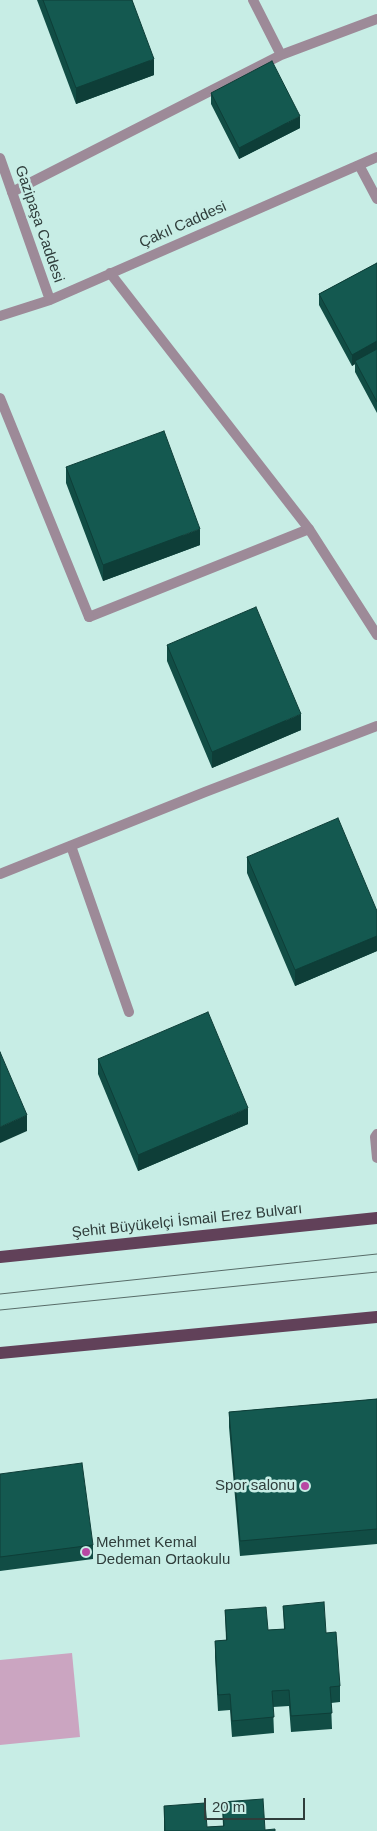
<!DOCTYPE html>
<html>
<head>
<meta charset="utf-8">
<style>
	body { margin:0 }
	#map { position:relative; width:377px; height:1831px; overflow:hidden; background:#c7ede5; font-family:Helvetica,sans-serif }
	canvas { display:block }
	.scale { position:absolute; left:204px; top:1798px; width:101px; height:22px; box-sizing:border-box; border:2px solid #2f3d3b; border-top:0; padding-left:6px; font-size:15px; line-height:18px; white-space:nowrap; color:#2f3d3b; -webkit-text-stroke:4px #c7ede5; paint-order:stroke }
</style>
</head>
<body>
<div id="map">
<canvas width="377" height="1831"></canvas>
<div class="scale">20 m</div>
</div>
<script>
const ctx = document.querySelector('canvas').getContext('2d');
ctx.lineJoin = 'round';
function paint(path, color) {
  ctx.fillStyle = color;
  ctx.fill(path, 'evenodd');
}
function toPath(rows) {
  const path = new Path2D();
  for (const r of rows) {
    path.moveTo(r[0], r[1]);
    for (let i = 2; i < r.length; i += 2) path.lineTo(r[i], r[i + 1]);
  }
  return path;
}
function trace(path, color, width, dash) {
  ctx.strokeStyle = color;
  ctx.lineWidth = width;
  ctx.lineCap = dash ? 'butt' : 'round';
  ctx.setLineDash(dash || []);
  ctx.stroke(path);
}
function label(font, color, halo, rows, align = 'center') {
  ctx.font = font + ' Helvetica,sans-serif';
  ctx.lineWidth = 5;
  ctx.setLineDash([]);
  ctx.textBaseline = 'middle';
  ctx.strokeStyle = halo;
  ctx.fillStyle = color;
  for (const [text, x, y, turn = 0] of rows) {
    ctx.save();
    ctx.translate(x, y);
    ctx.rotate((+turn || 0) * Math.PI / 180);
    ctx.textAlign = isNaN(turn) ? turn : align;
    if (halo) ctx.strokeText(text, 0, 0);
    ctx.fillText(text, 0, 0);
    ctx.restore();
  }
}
paint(toPath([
	[72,1653,80,1737,0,1745,0,1660]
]), '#cba5c1');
trace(toPath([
	[253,0,281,55],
	[12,192,281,55,377,19],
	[89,617,309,529],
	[71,846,129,1012]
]), '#9d8a98', 10);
trace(toPath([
	[0,158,50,300],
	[359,165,377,199],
	[110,273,309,529,377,635],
	[0,316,50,300,377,157],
	[0,398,89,617],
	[0,874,205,792,377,726],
	[377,1134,375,1137,377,1158]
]), '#9d8a98', 10);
trace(toPath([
	[0,1257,377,1218],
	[0,1353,377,1317]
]), '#614159', 12);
trace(toPath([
	[0,1294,377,1254],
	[0,1310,377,1272]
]), '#576c68', 1);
paint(toPath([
	[37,0,132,0,154,75,76,104],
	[211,93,300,128,239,159,211,104],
	[377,263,377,413,355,372,355,364,352,366,319,305,319,294],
	[66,467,200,545,103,581,66,483],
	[167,645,301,730,212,768,167,661],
	[247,857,377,911,377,951,295,986,247,873],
	[98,1059,248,1124,138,1171,98,1074],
	[377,1399,377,1544,240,1556,229,1427,229,1412],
	[0,1474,93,1545,93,1559,0,1571],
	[283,1606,326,1633,340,1686,340,1702,331,1703,332,1729,291,1732,289,1706,273,1707,274,1733,232,1737,230,1710,218,1711,215,1657,215,1641,226,1640,225,1610,268,1630,284,1629],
	[222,1802,265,1830,275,1831,164,1831,164,1806,207,1827,223,1826]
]), '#114d45');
paint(toPath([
	[154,59,154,75,76,104,76,88],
	[300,116,300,128,239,159,239,148],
	[377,341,377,352,355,361,355,364,352,366,352,355],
	[200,529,200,545,103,581,103,565],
	[301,714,301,730,212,768,212,752],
	[377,936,377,951,295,986,295,970],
	[248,1108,248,1124,138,1171,138,1155],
	[27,1115,27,1131,0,1143,0,1127]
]), '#0e3e38');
const building = toPath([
	[43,0,132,0,154,59,76,88,43,0],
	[272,61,300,116,239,148,211,93,272,61],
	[377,263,377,341,352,355,319,294,377,263],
	[377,349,377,402,355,361,377,349],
	[164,431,200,529,103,565,66,467,164,431],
	[256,607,301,714,212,752,167,645,256,607],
	[338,818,377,911,377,936,295,970,247,857,338,818],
	[208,1012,248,1108,138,1155,98,1059,208,1012],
	[0,1052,27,1115,0,1127,0,1052],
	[377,1399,377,1529,240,1541,229,1412,377,1399],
	[82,1463,93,1545,0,1557,0,1474,82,1463],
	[324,1602,326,1633,336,1632,340,1686,330,1687,332,1713,291,1716,289,1690,272,1691,274,1717,232,1721,230,1694,218,1695,215,1641,227,1640,225,1610,266,1607,268,1630,285,1629,283,1606,324,1602],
	[263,1799,265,1830,275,1829,275,1831,165,1831,164,1806,205,1803,207,1827,224,1826,222,1802,263,1799]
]);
paint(building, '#145950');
trace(building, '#0e3e38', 1);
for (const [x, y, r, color] of [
	[305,1486,5,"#b947a3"],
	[86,1552,5,"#b947a3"]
]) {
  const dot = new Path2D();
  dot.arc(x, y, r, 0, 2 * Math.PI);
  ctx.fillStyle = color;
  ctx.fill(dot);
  trace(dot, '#c7ede5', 2);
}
label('15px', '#2f3d3b', '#c7ede5', [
	["Gazipaşa Caddesi",39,224,71],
	["Çakıl Caddesi",183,225,-24],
	["Şehit Büyükelçi İsmail Erez Bulvarı",187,1221,-6]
]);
label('15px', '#2f3d3b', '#c7ede5', [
	["Spor salonu",295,1486],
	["Mehmet Kemal",96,1543,"left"],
	["Dedeman Ortaokulu",96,1560,"left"]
], 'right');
</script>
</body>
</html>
